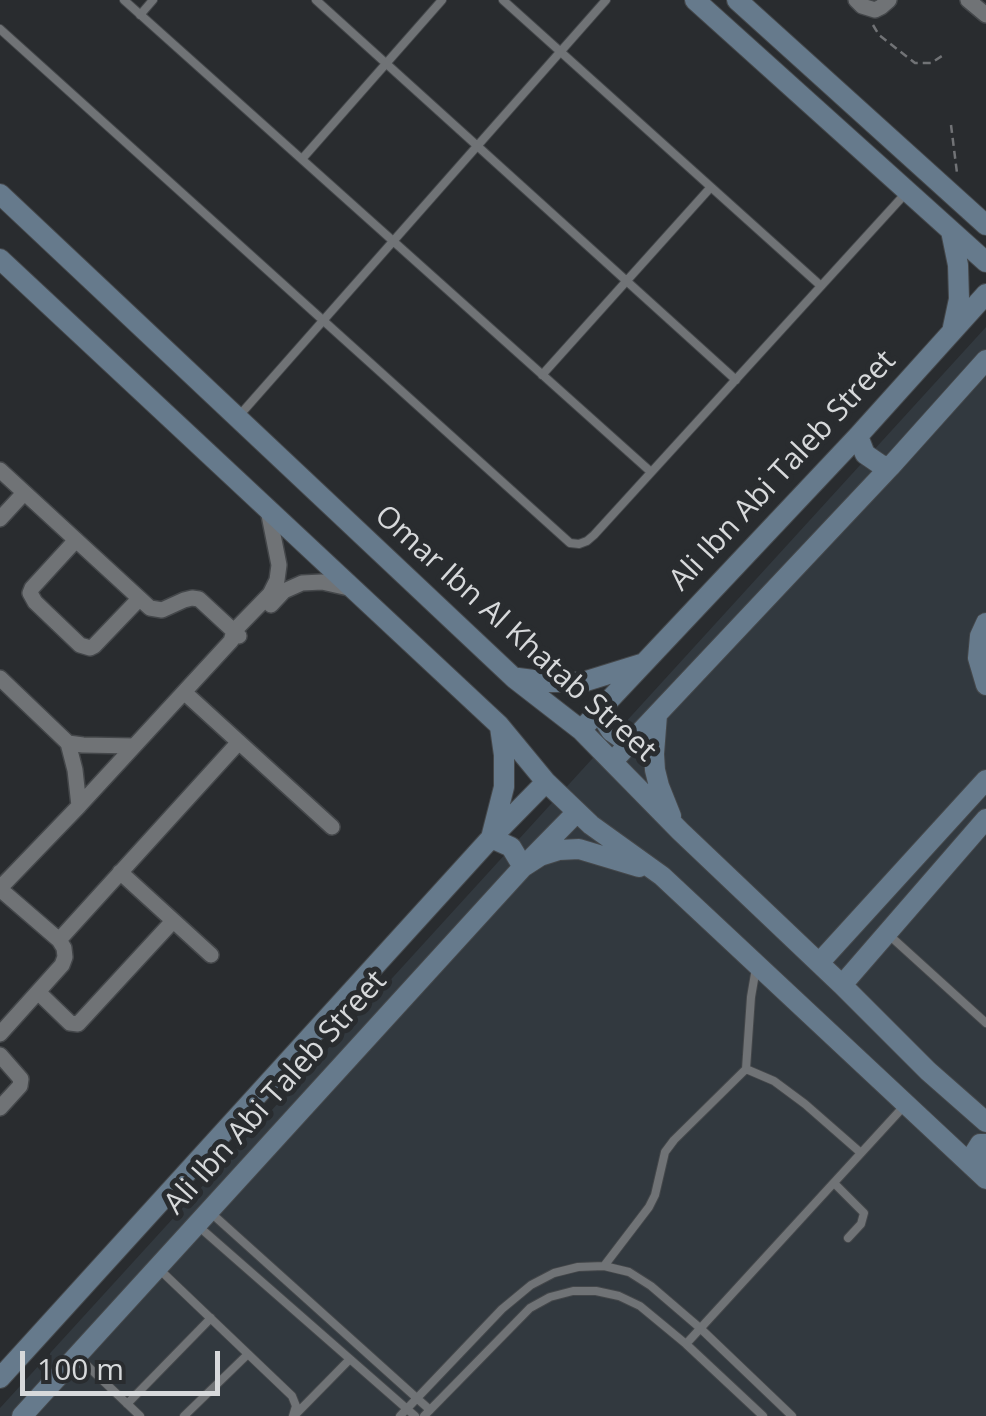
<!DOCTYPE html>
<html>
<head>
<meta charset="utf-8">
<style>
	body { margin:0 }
	#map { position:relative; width:986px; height:1416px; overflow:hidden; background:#292c2f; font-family:"Open Sans",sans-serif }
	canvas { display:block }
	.scale { position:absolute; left:20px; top:1351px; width:200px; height:45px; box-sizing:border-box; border:5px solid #d7d9db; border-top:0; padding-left:12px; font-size:30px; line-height:35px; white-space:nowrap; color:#d7d9db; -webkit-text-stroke:8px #292c2f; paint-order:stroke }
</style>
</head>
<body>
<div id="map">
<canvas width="986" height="1416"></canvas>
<div class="scale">100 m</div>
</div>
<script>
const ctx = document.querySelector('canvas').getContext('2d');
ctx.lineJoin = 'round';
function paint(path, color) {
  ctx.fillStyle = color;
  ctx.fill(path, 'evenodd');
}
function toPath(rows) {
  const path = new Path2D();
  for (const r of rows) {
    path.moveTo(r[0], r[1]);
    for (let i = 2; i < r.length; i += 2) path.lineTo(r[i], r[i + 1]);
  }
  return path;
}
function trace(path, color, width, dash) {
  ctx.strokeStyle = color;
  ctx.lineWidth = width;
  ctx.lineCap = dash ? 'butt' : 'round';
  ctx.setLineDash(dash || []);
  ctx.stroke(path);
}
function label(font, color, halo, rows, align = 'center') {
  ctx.font = font + ' "Open Sans",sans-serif';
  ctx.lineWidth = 10;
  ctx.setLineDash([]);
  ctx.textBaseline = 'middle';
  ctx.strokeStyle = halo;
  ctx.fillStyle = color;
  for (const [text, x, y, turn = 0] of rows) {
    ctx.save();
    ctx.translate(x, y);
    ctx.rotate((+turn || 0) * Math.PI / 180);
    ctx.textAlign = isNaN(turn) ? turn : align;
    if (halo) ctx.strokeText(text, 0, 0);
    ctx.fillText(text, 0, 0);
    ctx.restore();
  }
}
paint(toPath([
	[986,327,986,1416,0,1416,0,1408]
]), '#32393f');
const lane = toPath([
	[124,0,651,472],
	[316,0,736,380],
	[503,0,821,286],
	[140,15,153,0],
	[0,29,570,543,579,544,587,541,594,535,905,194],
	[302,159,442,0],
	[542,375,711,187],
	[238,417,606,0],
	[889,935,986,1023],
	[746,1069,774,1081,805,1104,861,1153],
	[834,1183,864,1213,861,1224,848,1238],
	[210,1212,430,1410],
	[197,1225,415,1416],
	[604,1266,649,1207,655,1195,665,1152,674,1140,746,1069,751,997,756,968],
	[159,1269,292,1396,296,1406,293,1416],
	[686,1344,906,1104],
	[77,1356,140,1416],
	[127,1404,211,1318],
	[184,1416,248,1354],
	[294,1416,350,1359],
	[400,1416,502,1309,531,1285,554,1273,578,1267,604,1266,629,1272,651,1286,700,1328,792,1416],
	[424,1416,530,1308,550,1297,573,1291,596,1291,619,1296,640,1306,686,1344,763,1416]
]);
const street = toPath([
	[856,0,862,6,875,10,881,7,889,0],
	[968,0,986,15],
	[0,470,150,608,162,610,184,600,192,598,199,599,239,636],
	[0,519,24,493],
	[76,540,32,588,30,593,35,602,80,645,90,648,94,646,139,599],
	[271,605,284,591,302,583,322,582,353,589],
	[0,678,68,743,75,770,79,806],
	[184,692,332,827],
	[68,743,83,745,134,746],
	[120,872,211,955],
	[0,888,79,806,231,641,234,631,270,594,277,580,279,565,268,510],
	[0,889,59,940,64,948,65,957,62,965,0,1034],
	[59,940,239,742],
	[38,992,70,1023,78,1024,173,921],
	[0,1055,21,1079,20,1086,0,1108]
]);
const secondary = toPath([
	[695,0,986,262],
	[737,0,986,225],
	[0,194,514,678,581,730,680,831,842,985,928,1071,986,1122],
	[951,231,958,265,959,299,953,327],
	[0,259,499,725,546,782,591,825,662,876,986,1179],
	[858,436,865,454,881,465,890,467],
	[986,623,980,636,978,658,986,685],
	[518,678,549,682,583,682,641,664],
	[604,707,604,720,611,731,621,738,634,739],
	[657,715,654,754,655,770,659,786,671,816],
	[500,727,504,755,504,787,491,838,511,847,523,867,540,856,559,850,579,849,639,867],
	[581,730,858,436,986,294],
	[613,761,890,467,986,360],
	[819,963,986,780],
	[842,985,986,819],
	[986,1144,980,1144,975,1152,986,1170],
	[0,1378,491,838,546,782],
	[22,1416,523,867,577,812]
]);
trace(lane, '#44474a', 10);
trace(street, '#44474a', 18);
trace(secondary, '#44474a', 22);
trace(toPath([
	[873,25,879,35,915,63,931,63,945,54],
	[951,125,957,173]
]), '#717376', 2.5, [8, 5]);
trace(lane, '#707376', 8);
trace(street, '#707376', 15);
trace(secondary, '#667a8c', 20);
label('30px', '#d7d9db', '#292c2f', [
	["Ali Ibn Abi Taleb Street",783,471,-47],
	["Omar Ibn Al Khatab Street",515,634,42],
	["Ali Ibn Abi Taleb Street",276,1093,-48]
]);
</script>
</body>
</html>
